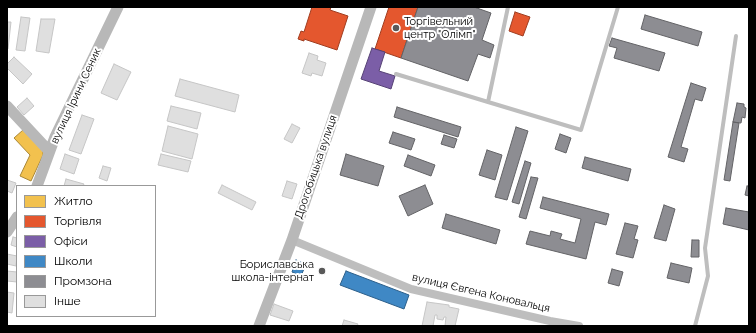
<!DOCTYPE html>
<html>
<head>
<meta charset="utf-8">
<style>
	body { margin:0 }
	#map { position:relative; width:756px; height:333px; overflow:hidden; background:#fff; font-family:Raleway,sans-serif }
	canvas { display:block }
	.frame { position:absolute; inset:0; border:8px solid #000; pointer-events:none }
	.legend { position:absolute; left:16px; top:185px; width:140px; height:132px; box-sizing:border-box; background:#fff; border:1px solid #999; margin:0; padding:5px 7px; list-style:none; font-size:12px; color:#000 }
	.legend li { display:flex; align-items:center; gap:8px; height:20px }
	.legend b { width:20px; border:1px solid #999 }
</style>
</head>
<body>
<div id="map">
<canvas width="756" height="333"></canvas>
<div class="frame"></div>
<ul class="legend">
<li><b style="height:11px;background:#f2c14e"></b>Житло</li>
<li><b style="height:11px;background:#e4572e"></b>Торгівля</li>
<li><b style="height:11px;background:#7b5ea7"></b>Офіси</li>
<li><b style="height:11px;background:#3f88c5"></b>Школи</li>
<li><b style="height:11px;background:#8d8d92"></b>Промзона</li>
<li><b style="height:11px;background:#dfdfdf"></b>Інше</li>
</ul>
</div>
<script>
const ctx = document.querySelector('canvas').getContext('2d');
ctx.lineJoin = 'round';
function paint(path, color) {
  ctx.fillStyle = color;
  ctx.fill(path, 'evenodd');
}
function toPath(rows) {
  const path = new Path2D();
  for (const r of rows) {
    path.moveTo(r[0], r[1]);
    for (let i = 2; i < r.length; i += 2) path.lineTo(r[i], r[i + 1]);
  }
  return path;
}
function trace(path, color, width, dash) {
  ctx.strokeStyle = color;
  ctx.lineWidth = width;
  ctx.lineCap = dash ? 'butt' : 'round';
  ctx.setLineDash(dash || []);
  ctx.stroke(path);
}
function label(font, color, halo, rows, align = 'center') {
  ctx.font = font + ' Raleway,sans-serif';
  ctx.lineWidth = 4;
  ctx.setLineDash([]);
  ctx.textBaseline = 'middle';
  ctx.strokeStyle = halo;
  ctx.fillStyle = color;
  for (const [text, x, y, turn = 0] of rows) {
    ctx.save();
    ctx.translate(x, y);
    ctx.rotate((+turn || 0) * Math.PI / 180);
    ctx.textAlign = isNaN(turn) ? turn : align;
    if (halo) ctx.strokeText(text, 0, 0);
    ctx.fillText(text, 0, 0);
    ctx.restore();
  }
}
const homes = toPath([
	[23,130,43,151,43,155,31,181,20,176,30,155,14,138,23,130]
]);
paint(homes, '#f2c14e');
trace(homes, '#a98737', 1);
const shops = toPath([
	[312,7,331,7,330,10,348,16,337,50,304,39,304,41,298,39,301,31,304,32,312,7],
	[389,7,418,7,401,58,375,49,389,7],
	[515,12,530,17,523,36,509,31,515,12]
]);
paint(shops, '#e4572e');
trace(shops, '#a03d20', 1);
const offices = toPath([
	[372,48,385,52,379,71,395,76,391,89,361,79,372,48]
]);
paint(offices, '#7b5ea7');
trace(offices, '#564275', 1);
const schools = toPath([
	[296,260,306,264,301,276,292,272,296,260],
	[346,271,409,295,404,309,340,285,346,271]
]);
paint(schools, '#3f88c5');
trace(schools, '#2c5f8a', 1);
const industry = toPath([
	[418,7,474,7,491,13,482,40,494,45,490,58,478,54,468,81,401,58,418,7],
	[645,15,702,32,698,46,641,29,645,15],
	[612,38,665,53,659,71,614,58,617,48,609,46,612,38],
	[691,83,706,88,702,101,695,99,681,147,688,149,684,162,668,157,691,83],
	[737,103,744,104,744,107,746,108,745,118,742,117,741,123,733,122,737,103],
	[397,107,461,127,458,137,394,117,397,107],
	[733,122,739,123,730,181,724,180,733,122],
	[516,127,528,131,507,200,495,197,516,127],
	[393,132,415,139,411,150,389,143,393,132],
	[560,134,571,138,566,153,555,149,560,134],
	[444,135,457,139,454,148,441,144,444,135],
	[487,150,502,155,495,180,479,175,487,150],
	[346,154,384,166,378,186,340,175,346,154],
	[408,155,435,165,431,176,404,166,408,155],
	[585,157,631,169,628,181,582,168,585,157],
	[525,161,531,163,519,204,512,202,525,161],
	[531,177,538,178,526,219,519,217,531,177],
	[425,185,433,204,408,216,399,196,425,185],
	[747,186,749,186,749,196,745,195,747,186],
	[543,197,609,214,606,225,595,222,586,259,526,244,530,231,550,236,551,231,562,234,560,239,575,243,581,219,540,208,543,197],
	[664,205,675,209,666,241,654,238,664,205],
	[726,208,749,212,749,230,723,224,726,208],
	[446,214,500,230,496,244,442,228,446,214],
	[625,223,638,226,634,239,638,240,633,258,616,254,625,223],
	[692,240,699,240,699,257,691,257,692,240],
	[671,263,692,268,689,283,667,278,671,263],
	[612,269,623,272,619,286,608,283,612,269]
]);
paint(industry, '#8d8d92');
trace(industry, '#636366', 1);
const building = toPath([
	[21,17,30,18,25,51,16,50,21,17],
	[41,19,55,19,49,53,36,51,41,19],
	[7,22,11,22,8,49,7,49,7,22],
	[309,53,318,56,317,60,326,63,322,76,312,73,311,76,302,73,309,53],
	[14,57,32,74,23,84,7,68,7,64,14,57],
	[114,64,131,72,117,100,101,93,114,64],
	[180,79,239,95,235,112,175,96,180,79],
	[27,98,34,106,24,115,17,107,27,98],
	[171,106,201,113,197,129,167,121,171,106],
	[82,115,94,119,81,154,69,150,82,115],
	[292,124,300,128,292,143,284,139,292,124],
	[168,126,198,134,192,159,162,151,168,126],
	[65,154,79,159,74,174,60,169,65,154],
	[161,154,191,161,188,172,158,165,161,154],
	[103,166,111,168,107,181,99,178,103,166],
	[66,179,84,184,83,186,64,186,66,179],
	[7,180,16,183,12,193,7,191,7,180],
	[287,181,297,184,292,199,282,196,287,181],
	[222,185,256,202,252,210,218,193,222,185],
	[13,237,17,238,17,247,11,245,13,237],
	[7,254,17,256,16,266,7,264,7,254],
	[7,271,17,272,17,282,7,281,7,271],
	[7,292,14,293,12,313,7,312,7,292],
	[427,302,449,305,449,307,459,309,455,326,445,326,446,317,444,317,443,320,437,319,437,315,435,315,433,326,422,326,427,302],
	[274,304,293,311,289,321,270,315,274,304],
	[344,320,358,324,357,326,342,326,344,320]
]);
paint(building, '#dfdfdf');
trace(building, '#c6c6c6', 1);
trace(toPath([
	[508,7,488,102,581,130,618,7],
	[396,74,488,102],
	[695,326,708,276,705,248,736,36]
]), '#bebebe', 4);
trace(toPath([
	[292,240,411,289,550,321,579,326]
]), '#bebebe', 8);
trace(toPath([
	[7,106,49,151],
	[37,186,55,137,118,7],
	[7,232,17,217],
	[259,326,292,240,371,7]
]), '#b8b8b8', 11);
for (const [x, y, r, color] of [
	[396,28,4,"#595959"],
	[322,271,4,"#595959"]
]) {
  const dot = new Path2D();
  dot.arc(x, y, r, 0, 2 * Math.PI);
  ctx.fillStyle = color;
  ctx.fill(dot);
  trace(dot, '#fff', 1.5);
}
label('11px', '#000', '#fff', [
	["Торгівельний",404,22],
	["центр \"Олімп\"",404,35],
	["Бориславська",314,265,"right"],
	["школа-інтернат",314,278,"right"]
], 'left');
label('11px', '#000', '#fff', [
	["вулиця Ірини Сеник",76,96,-65],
	["Дрогобицька вулиця",316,167,-71],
	["вулиця Євгена Коновальця",481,293,13]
]);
</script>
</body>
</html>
